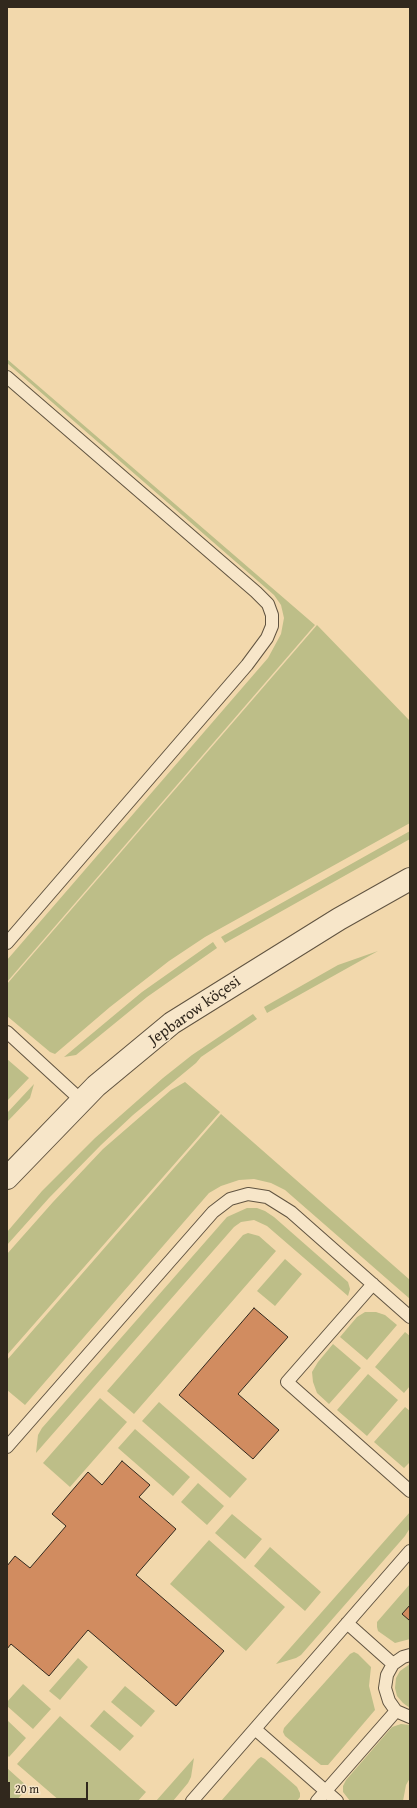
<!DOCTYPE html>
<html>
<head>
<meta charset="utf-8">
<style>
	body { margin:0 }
	#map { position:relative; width:417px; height:1808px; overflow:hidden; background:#f2d8ac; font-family:"Gentium Book Plus",serif }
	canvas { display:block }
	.frame { position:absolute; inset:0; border:8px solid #31281d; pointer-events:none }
	.scale { position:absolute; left:8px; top:1782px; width:80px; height:18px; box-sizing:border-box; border:2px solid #31281d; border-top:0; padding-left:5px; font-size:12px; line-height:14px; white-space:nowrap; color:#31281d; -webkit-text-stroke:3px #f7e6c9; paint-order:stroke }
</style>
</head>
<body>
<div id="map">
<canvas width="417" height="1808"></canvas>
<div class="frame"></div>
<div class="scale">20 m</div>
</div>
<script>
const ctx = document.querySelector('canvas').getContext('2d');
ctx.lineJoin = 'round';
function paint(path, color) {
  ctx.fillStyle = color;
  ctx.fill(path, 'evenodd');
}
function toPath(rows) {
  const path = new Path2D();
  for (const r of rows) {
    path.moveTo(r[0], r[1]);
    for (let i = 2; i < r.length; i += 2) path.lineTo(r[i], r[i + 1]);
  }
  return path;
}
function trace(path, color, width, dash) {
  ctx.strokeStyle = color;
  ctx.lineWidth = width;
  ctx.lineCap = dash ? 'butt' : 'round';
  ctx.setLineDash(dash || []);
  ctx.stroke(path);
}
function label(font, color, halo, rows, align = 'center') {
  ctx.font = font + ' "Gentium Book Plus",serif';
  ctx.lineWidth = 3;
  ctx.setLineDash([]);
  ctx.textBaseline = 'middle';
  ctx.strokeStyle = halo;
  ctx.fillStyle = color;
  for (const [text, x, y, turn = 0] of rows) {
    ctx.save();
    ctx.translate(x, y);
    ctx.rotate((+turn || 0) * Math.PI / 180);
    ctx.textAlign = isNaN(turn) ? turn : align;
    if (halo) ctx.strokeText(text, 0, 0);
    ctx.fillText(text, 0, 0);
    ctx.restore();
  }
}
paint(toPath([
	[7,359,315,625,7,982,7,960,268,658,281,634,284,618,281,605,274,595,7,363],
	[317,625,410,721,410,823,205,937,169,961,110,1007,55,1054,50,1052,7,1016,7,984],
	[410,831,410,839,225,943,221,937],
	[213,942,217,948,147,997,76,1055,64,1057,142,992],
	[378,951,267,1013,264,1007,338,965],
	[253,1014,257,1019,201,1057,196,1063,133,1115,101,1145,49,1198,7,1245,7,1232,42,1191,95,1138,163,1078,192,1055],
	[7,1059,29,1078,7,1101],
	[185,1082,220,1112,7,1355,7,1254,53,1202,103,1149,171,1090],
	[34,1084,30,1098,7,1122,7,1113],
	[221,1114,410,1280,410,1299,285,1190,271,1183,254,1179,239,1180,221,1186,209,1193,25,1405,7,1390,7,1360],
	[247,1208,257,1208,265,1211,274,1217,348,1282,350,1289,348,1296,267,1226,254,1220,241,1222,234,1227,36,1453,38,1435,42,1428,227,1217],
	[248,1233,259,1236,276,1251,134,1414,107,1391,243,1235],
	[285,1259,302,1274,275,1306,257,1291],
	[365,1312,376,1312,385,1315,397,1325,367,1360,340,1337,357,1317],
	[405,1332,410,1336,410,1386,404,1393,375,1367],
	[333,1344,361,1368,329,1404,317,1393,313,1382,312,1372,318,1362],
	[368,1374,398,1400,367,1436,337,1410],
	[100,1398,127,1422,70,1487,43,1463],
	[159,1402,247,1479,230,1498,142,1421],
	[405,1407,410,1411,410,1462,404,1468,374,1442],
	[135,1429,190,1477,173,1496,118,1448],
	[198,1483,224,1506,207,1525,181,1502],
	[410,1512,410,1528,405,1536,301,1655,296,1658,276,1664],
	[232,1514,262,1539,245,1559,215,1533],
	[209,1540,285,1607,246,1651,170,1584],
	[270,1547,321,1592,305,1611,254,1566],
	[410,1584,410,1639,395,1643,378,1631,377,1627,377,1622],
	[354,1652,358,1654,371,1667,369,1686,375,1710,328,1765,321,1765,285,1736,283,1732,284,1728,350,1654],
	[78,1658,88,1667,60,1700,49,1691],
	[410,1664,410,1708,403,1703,397,1696,395,1688,396,1678,400,1671],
	[23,1684,51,1709,33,1729,7,1706,7,1702],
	[125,1686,155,1711,141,1727,111,1702],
	[104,1710,134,1736,120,1751,90,1726],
	[60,1716,146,1792,138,1801,60,1801,17,1764],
	[7,1720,26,1738,9,1757,7,1755],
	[401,1724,410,1725,410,1778,406,1785,403,1801,350,1801,343,1792,343,1786,346,1780,392,1727],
	[261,1757,265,1759,297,1787,300,1793,300,1797,297,1801,221,1801,258,1759],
	[194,1758,191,1777,188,1783,173,1801,156,1801],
	[7,1768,28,1787,16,1801,7,1801]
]), '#bdbe88');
const building = toPath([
	[254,1308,288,1337,238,1394,279,1430,253,1459,179,1395,254,1308],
	[122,1461,150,1485,139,1497,176,1529,136,1575,224,1651,176,1706,88,1630,49,1676,11,1644,7,1649,7,1566,15,1556,30,1568,66,1526,52,1514,88,1472,102,1485,122,1461],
	[410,1605,410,1619,409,1620,402,1614,410,1605]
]);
paint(building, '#d18c60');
trace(building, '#31281d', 1);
const service = toPath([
	[7,377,256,592,268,604,272,615,272,626,267,638,247,665,7,943],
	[7,1032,82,1101],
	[373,1284,287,1382,410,1491],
	[7,1447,213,1212,230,1199,248,1194,267,1197,291,1212,410,1317],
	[347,1623,393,1664],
	[410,1655,403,1657,393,1664,387,1675,385,1688,389,1701,396,1711,410,1717],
	[255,1729,337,1801],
	[192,1801,410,1551],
	[317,1801,396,1711]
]);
const tertiary = toPath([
	[7,1178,96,1086,172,1023,339,919,410,879]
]);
trace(service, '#615441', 14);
trace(tertiary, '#615441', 24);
trace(service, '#f7e6c9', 12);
trace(tertiary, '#f7e6c9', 22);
label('16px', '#31281d', '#f7e6c9', [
	["Jepbarow köçesi",195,1011,-35]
]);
</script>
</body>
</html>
